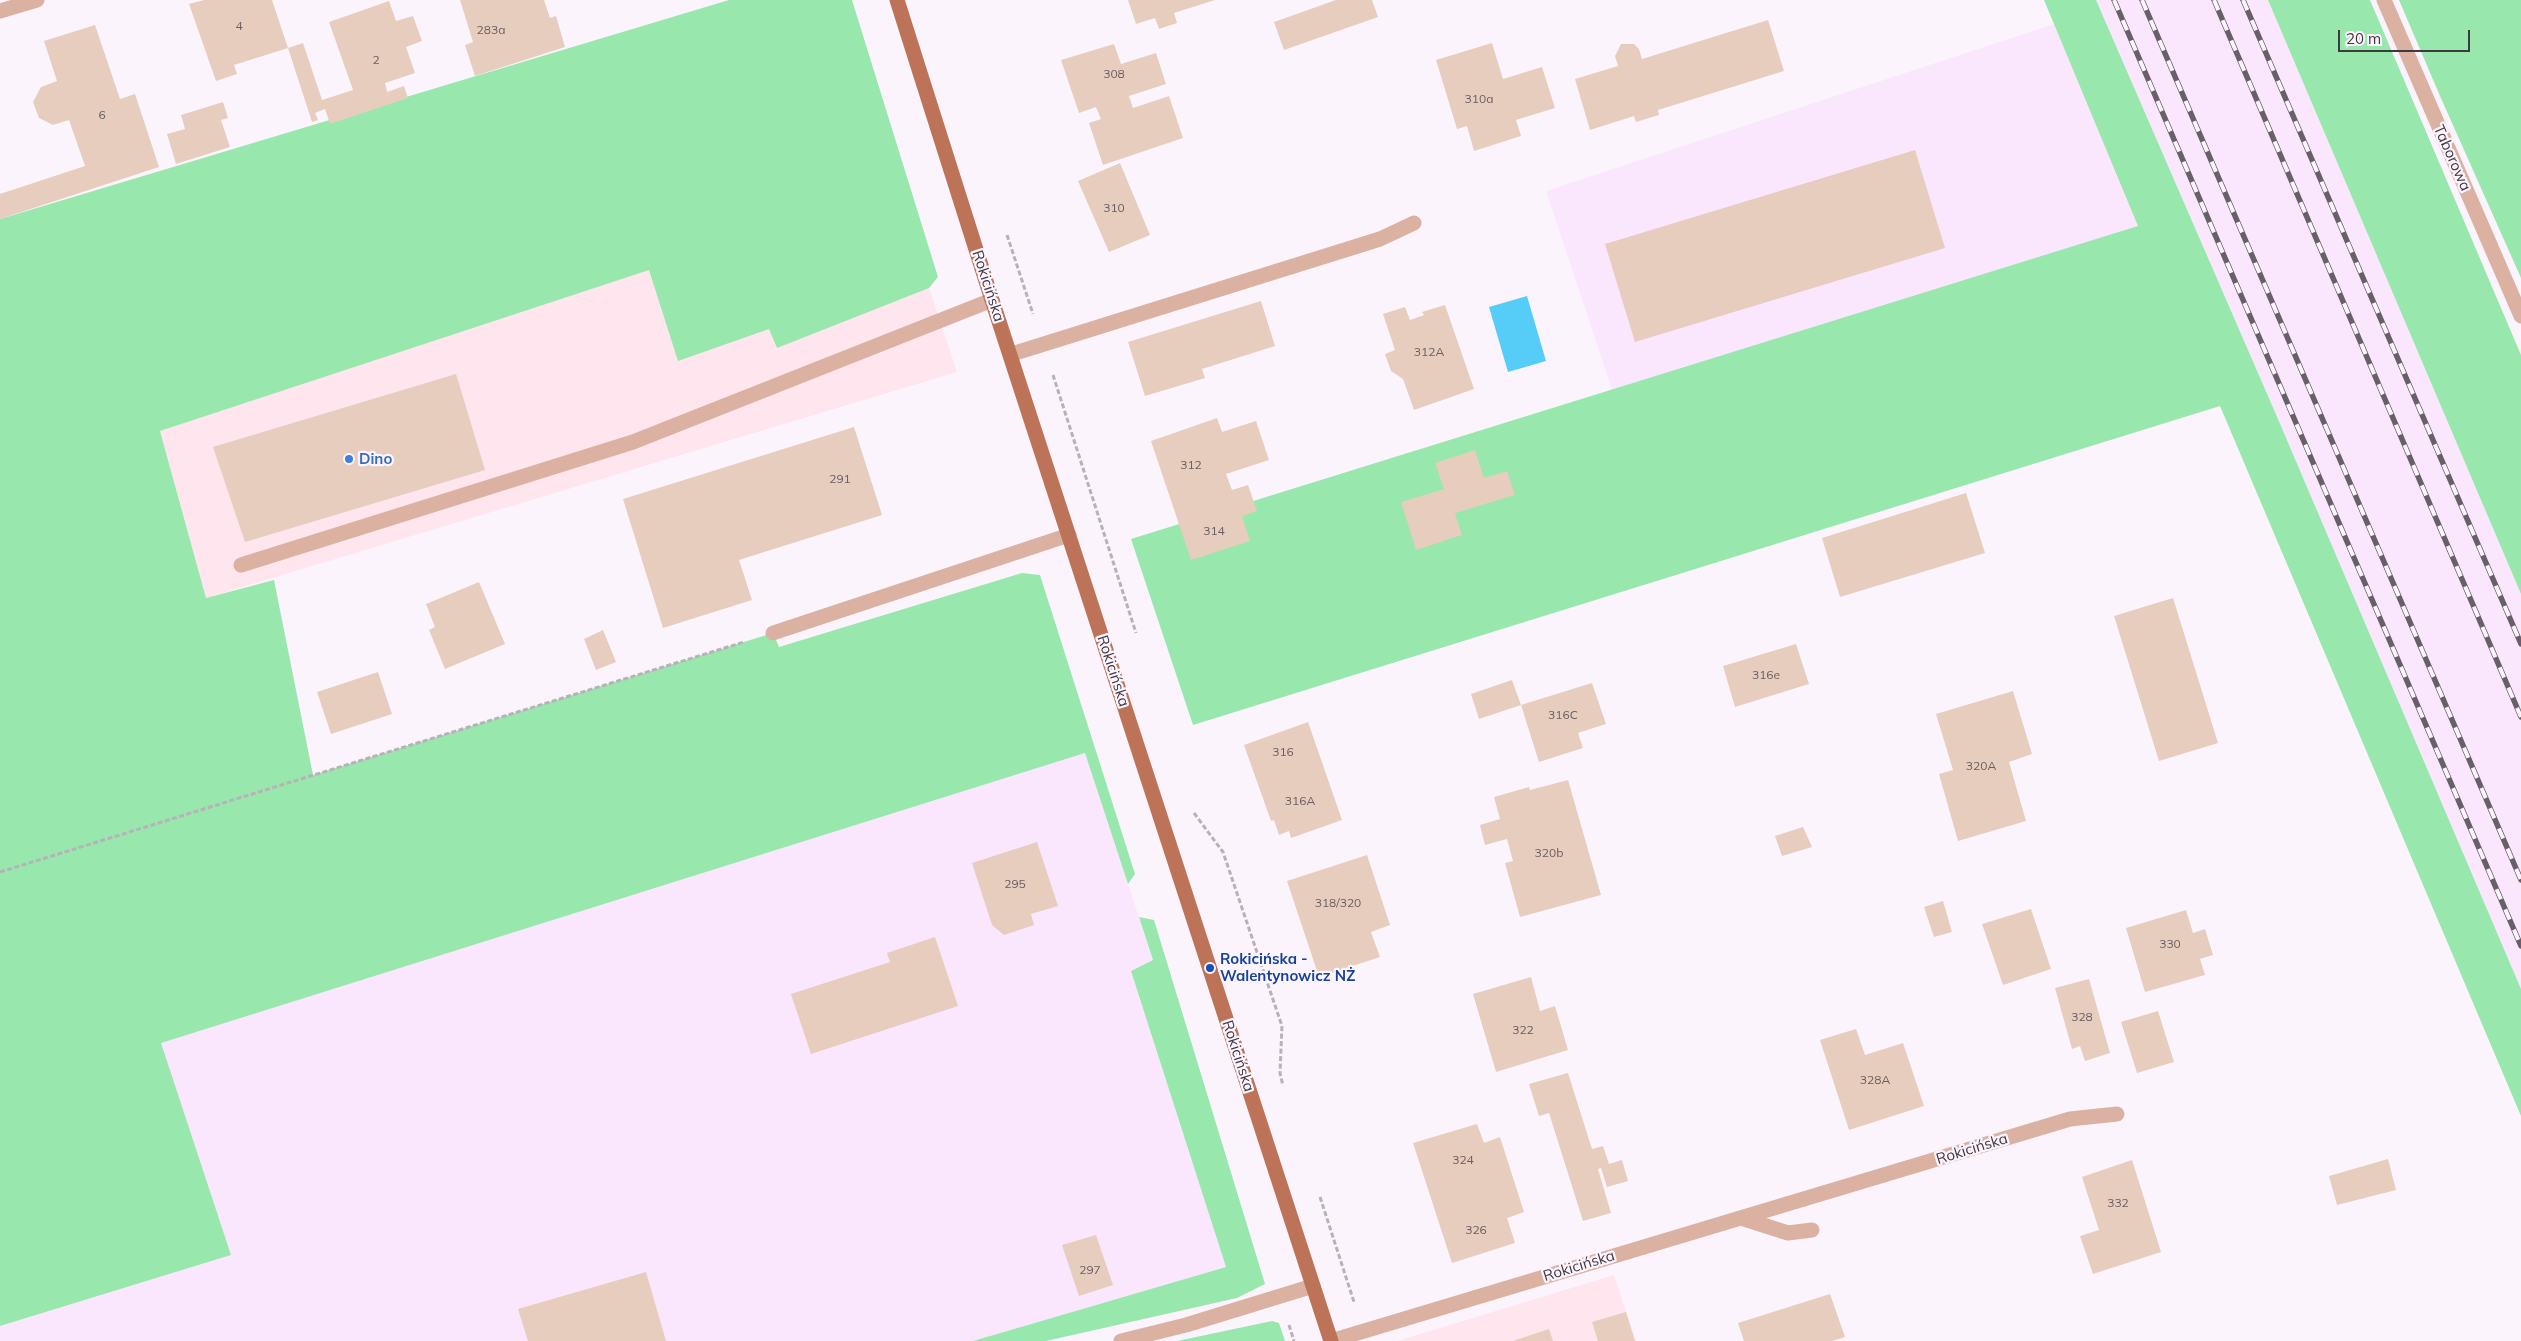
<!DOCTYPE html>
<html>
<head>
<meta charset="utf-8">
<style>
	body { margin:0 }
	#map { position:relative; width:2521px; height:1341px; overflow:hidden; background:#fcf4fd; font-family:Mulish,sans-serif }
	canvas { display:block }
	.scale { position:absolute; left:2338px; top:30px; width:132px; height:22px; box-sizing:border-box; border:2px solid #413942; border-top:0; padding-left:6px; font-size:15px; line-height:18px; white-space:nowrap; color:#413942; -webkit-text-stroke:4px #fcf4fd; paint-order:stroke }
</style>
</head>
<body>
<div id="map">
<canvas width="2521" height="1341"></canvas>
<div class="scale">20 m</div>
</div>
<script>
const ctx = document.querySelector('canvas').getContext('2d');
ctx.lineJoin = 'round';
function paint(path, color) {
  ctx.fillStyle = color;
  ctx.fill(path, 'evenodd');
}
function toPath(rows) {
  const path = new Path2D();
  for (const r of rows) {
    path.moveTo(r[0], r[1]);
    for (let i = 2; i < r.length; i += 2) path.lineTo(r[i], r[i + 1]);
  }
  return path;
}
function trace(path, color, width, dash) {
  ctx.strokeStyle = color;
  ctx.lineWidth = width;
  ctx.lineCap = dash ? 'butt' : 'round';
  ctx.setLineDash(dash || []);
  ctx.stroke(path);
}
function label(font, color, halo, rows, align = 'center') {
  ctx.font = font + ' Mulish,sans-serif';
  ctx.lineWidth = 4.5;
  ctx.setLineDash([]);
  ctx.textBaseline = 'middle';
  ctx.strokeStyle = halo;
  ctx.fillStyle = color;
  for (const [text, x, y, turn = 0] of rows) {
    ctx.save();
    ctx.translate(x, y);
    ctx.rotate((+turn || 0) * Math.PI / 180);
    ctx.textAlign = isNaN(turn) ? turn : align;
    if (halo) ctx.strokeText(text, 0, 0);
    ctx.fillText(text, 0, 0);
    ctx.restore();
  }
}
paint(toPath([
	[901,203,957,372,206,598,160,431,640,272],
	[1614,1275,1636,1341,1397,1341]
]), '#ffe5ee');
paint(toPath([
	[2096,0,2268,0,2521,594,2521,989,2278,419],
	[2054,24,2139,226,1612,390,1546,191],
	[1085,753,1153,960,1131,971,1226,1267,973,1341,0,1341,0,1326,231,1255,160,1043]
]), '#fae7fd');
paint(toPath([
	[729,0,852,0,938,277,929,288,777,348,769,329,678,361,649,270,160,431,206,598,274,580,313,775,773,633,779,647,1022,573,1040,575,1135,874,1128,884,1085,753,161,1043,231,1255,0,1326,0,219],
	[2044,0,2096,0,2278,419,2521,989,2521,1116,2220,406,1193,725,1131,539,2138,226],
	[2268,0,2370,0,2521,355,2521,594],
	[2399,0,2521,0,2521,278,2440,96],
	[1139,917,1154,920,1265,1284,1237,1298,1046,1341,973,1341,1226,1267,1131,971,1153,960],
	[1272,1321,1279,1323,1285,1341,1177,1341]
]), '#98e7ac');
paint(toPath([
	[1527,296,1546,361,1508,372,1489,307]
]), '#56cdf6');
paint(toPath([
	[204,0,272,0,288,48,234,65,237,74,216,81,189,4],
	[460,0,544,0,550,18,556,16,565,47,475,76,465,45,473,42],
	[1128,0,1215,0,1174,13,1177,23,1159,29,1155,18,1136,24],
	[1336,0,1372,0,1378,17,1284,50,1274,22],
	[389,1,396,21,413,16,422,41,406,47,415,73,385,83,387,92,404,86,408,98,330,124,325,109,315,113,318,120,312,122,288,48,303,43,322,100,353,90,329,22],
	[1768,20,1784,71,1658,110,1659,115,1636,122,1634,116,1590,130,1575,79,1618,66,1615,56,1621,44,1634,44,1639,49,1642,59],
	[95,25,120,99,135,94,159,167,0,219,0,194,85,166,69,120,53,125,39,118,33,102,41,87,57,81,44,41],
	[1492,43,1503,79,1542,67,1555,108,1516,120,1521,136,1474,151,1467,126,1457,129,1436,60],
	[1114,44,1121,64,1156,53,1166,84,1129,96,1133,108,1169,96,1183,138,1103,165,1089,123,1101,119,1096,107,1079,113,1061,60],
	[223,102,228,118,221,120,230,147,176,164,167,134,185,129,181,115],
	[1915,150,1945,248,1635,342,1605,244],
	[1120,163,1150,235,1109,252,1078,181],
	[1261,301,1275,346,1202,369,1205,378,1145,396,1128,342],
	[1445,305,1474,389,1414,410,1403,379,1391,371,1385,354,1395,350,1383,314,1405,307,1410,320,1424,315,1422,312],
	[456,374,485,470,245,542,213,447],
	[1217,418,1222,432,1256,421,1269,460,1226,474,1232,490,1248,485,1257,511,1242,516,1250,541,1191,560,1151,441],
	[854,427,882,515,739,560,752,600,663,628,623,499],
	[1475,450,1484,478,1507,471,1515,495,1455,513,1462,535,1416,550,1401,502,1444,489,1435,463],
	[1966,493,1985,553,1840,597,1822,538],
	[479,582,505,644,445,669,429,630,435,627,426,604],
	[2173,598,2218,743,2159,761,2114,616],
	[603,630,616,662,596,670,584,639],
	[1796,644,1809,684,1735,707,1723,666],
	[378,672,392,714,331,734,317,692],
	[1512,680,1521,705,1479,719,1471,694],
	[1592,683,1606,724,1578,733,1583,748,1539,762,1521,705],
	[2013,691,2032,754,2009,762,2026,821,1958,841,1939,774,1953,770,1936,714],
	[1308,722,1342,820,1291,838,1289,831,1279,835,1274,820,1271,821,1244,745],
	[1568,780,1601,895,1520,917,1505,863,1513,861,1507,839,1485,845,1480,825,1500,819,1494,797,1529,787,1530,790],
	[1803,827,1812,847,1782,856,1775,836],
	[1037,842,1058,906,1031,914,1034,925,1004,935,992,925,972,863],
	[1367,855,1390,925,1371,932,1380,957,1319,977,1287,881],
	[1943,901,1952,932,1934,937,1924,907],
	[2031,909,2051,969,2003,985,1982,924],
	[2186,910,2193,933,2205,929,2213,955,2200,959,2205,975,2145,992,2126,928],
	[935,937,958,1006,811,1054,791,994,890,962,887,953],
	[1531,977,1540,1011,1555,1006,1568,1050,1496,1072,1473,994],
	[2089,979,2110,1053,2085,1061,2080,1046,2072,1049,2055,988],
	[2158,1011,2174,1062,2137,1073,2121,1022],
	[1856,1029,1865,1055,1903,1043,1924,1106,1849,1130,1820,1040],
	[1568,1073,1592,1149,1603,1146,1609,1164,1622,1160,1628,1181,1607,1187,1601,1168,1598,1169,1611,1213,1583,1221,1549,1113,1539,1116,1529,1084],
	[1477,1124,1484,1143,1500,1137,1524,1212,1507,1218,1515,1243,1452,1263,1413,1143],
	[2388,1159,2396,1190,2337,1205,2329,1176],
	[2132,1160,2161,1252,2093,1274,2080,1236,2099,1230,2082,1177],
	[1096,1235,1113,1285,1079,1296,1062,1245],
	[646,1272,666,1341,528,1341,518,1309],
	[1830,1294,1845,1337,1832,1341,1744,1341,1738,1323],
	[1626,1312,1635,1341,1598,1341,1592,1322],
	[1549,1329,1553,1341,1513,1341]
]), '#e6cdbe');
trace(toPath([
	[1007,235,1033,314],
	[1053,375,1136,633],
	[1194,813,1223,852,1282,1026,1280,1073,1283,1086],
	[0,872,744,642],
	[1320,1197,1354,1302],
	[1289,1325,1294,1341]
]), '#b9b1ba', 3, [5, 2.5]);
trace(toPath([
	[2384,0,2521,316],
	[0,11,37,0],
	[1012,354,1380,239,1414,223],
	[241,565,633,442,992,300],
	[773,633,1069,535],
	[1741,1218,1788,1233,1812,1230],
	[1121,1341,1186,1325,1313,1286],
	[1331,1341,2070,1119,2117,1114]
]), '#dbb1a1', 15);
trace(toPath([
	[897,0,992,300,1331,1341]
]), '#bd7358', 15);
const rail = toPath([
	[2114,0,2521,946],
	[2142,0,2521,880],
	[2214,0,2521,717],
	[2243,0,2521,644]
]);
trace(rail, '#686069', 5.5);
trace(rail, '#fcf4fd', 4, [11]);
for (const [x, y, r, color] of [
	[349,459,5,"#3f7fe0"],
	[1210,968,5,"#1a4fb4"]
]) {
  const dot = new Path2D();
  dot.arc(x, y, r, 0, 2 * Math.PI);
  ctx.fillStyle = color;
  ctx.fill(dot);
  trace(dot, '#fcf4fd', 2);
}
label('12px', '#6a5e61', null, [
	["4",239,26],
	["283a",491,30],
	["2",376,60],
	["308",1114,74],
	["310a",1479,99],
	["6",102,115],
	["310",1114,208],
	["312A",1429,352],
	["312",1191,465],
	["291",840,479],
	["314",1214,531],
	["316e",1766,675],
	["316C",1563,715],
	["316",1283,752],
	["320A",1981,766],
	["316A",1300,801],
	["320b",1549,853],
	["295",1015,884],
	["318/320",1338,903],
	["330",2170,944],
	["328",2082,1017],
	["322",1523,1030],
	["328A",1875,1080],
	["324",1463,1160],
	["332",2118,1203],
	["326",1476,1230],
	["297",1090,1270]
]);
label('15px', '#413942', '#fcf4fd', [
	["Taborowa",2452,158,66],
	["Rokicińska",988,286,72],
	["Rokicińska",1113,671,72],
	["Rokicińska",1238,1056,72],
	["Rokicińska",1972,1149,-17],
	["Rokicińska",1579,1266,-17]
]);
label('bold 15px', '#366cbe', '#fcf4fd', [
	["Dino",359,459]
], 'left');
label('bold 15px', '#164399', '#fcf4fd', [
	["Rokicińska -",1220,959],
	["Walentynowicz NŻ",1220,976]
], 'left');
</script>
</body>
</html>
